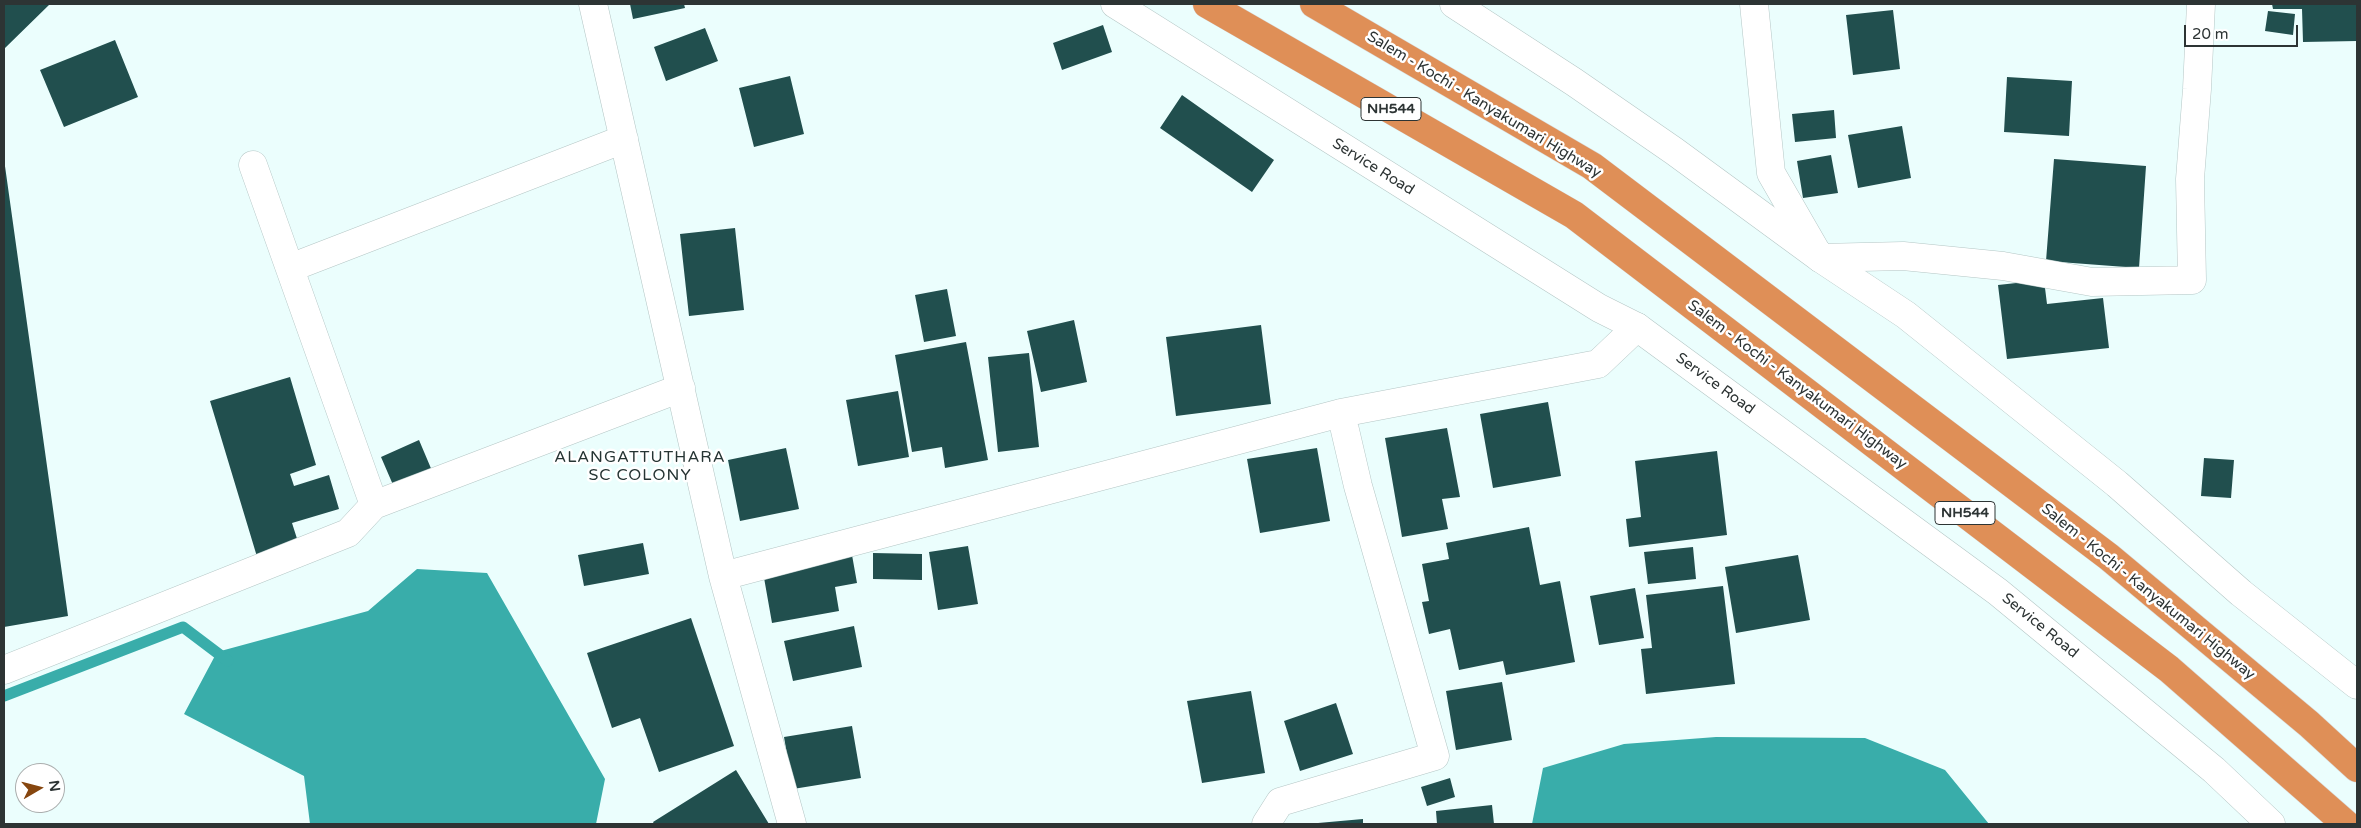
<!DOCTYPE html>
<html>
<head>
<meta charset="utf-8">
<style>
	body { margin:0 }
	#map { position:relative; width:2361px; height:828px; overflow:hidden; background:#ebfefd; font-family:"Varela Round",sans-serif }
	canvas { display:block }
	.frame { position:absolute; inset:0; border:5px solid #2d3434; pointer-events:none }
	.north { position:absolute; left:15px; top:763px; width:50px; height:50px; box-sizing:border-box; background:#fff; border:1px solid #abaeae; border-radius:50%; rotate:82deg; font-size:14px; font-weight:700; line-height:20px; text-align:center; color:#2d3434 }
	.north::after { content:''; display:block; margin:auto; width:18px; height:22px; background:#86460f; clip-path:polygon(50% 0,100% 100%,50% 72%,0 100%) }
	.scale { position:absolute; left:2184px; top:25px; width:114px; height:22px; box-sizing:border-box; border:2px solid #2d3434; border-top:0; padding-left:6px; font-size:15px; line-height:18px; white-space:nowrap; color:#2d3434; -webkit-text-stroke:4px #fff; paint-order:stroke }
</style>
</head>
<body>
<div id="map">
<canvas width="2361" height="828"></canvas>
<div class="frame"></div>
<div class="north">N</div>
<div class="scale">20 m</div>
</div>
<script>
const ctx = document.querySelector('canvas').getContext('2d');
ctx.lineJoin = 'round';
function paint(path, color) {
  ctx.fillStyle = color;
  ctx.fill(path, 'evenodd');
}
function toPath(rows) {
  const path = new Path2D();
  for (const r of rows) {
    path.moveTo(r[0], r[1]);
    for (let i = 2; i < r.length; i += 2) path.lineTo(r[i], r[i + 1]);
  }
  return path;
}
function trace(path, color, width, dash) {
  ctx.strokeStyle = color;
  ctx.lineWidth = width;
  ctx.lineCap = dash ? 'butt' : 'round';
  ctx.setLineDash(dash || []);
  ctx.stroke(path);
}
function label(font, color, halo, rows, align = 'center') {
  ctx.font = font + ' "Varela Round",sans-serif';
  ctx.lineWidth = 5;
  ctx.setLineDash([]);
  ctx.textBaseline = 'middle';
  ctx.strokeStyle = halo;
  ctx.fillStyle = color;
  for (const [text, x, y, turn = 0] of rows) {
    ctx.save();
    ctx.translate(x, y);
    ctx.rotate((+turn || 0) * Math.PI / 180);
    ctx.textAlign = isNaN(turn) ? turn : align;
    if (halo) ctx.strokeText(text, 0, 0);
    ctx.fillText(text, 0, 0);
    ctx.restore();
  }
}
paint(toPath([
	[417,569,487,573,605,779,596,824,310,824,304,776,184,714,217,652,368,611],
	[1716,737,1865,738,1945,770,1989,824,1532,824,1543,768,1624,744]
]), '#39adaa');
trace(toPath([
	[4,696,183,627,228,661]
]), '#39adaa', 11);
paint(toPath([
	[4,4,50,4,4,49],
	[630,4,684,4,685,8,633,19],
	[2272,4,2357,4,2357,41,2303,42,2302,9,2273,9],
	[1893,10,1900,69,1853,75,1846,15],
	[2268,11,2295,14,2293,35,2265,31],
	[1103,25,1112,52,1062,70,1053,43],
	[705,28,718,61,666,81,654,47],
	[115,40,138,97,64,127,40,70],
	[790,76,804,134,754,147,739,88],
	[2007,77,2072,81,2069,136,2004,132],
	[1182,95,1274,160,1252,192,1160,128],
	[1834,110,1836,138,1795,142,1792,114],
	[1902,126,1911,178,1858,188,1848,135],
	[1831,155,1838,193,1803,198,1797,161],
	[4,159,68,616,4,627],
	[2054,159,2146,166,2139,268,2046,261],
	[735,228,744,310,689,316,680,234],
	[2044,280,2047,304,2103,298,2109,348,2007,359,1998,285],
	[947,289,956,336,924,342,915,295],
	[1074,320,1087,382,1041,392,1027,331],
	[1261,325,1271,404,1176,416,1166,337],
	[966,342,988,460,945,468,942,447,912,452,895,355],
	[1029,353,1039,447,998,452,988,357],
	[290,377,316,465,290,474,294,486,329,475,339,509,292,523,300,548,258,560,210,401],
	[898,391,909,457,858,466,846,400],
	[1548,402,1561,476,1493,488,1480,414],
	[1447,428,1460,497,1442,499,1448,529,1402,537,1385,438],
	[419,440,441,492,403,508,381,457],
	[786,448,799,509,740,521,728,460],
	[1317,448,1330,521,1260,533,1247,459],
	[1717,451,1727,535,1629,547,1626,519,1641,517,1635,461],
	[2204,458,2234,460,2231,498,2201,496],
	[1529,527,1540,585,1560,581,1575,662,1506,675,1503,661,1459,670,1450,629,1429,634,1422,602,1429,601,1422,564,1449,559,1446,543],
	[643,543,649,574,584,586,578,555],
	[968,546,978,604,938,610,929,552],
	[1693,547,1696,579,1648,584,1644,552],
	[873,553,922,554,922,580,873,579],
	[852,555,857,583,835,587,839,611,772,623,763,572],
	[1798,555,1810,620,1736,633,1725,567],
	[1723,586,1735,684,1646,694,1641,649,1652,648,1646,595],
	[1635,588,1644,638,1599,645,1590,596],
	[691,618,734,746,659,772,640,718,612,728,587,653],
	[854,626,862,667,793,681,784,641],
	[1502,682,1512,740,1456,750,1446,691],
	[1251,691,1265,773,1202,783,1187,701],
	[1336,703,1353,754,1300,771,1284,721],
	[852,726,861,778,793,789,784,737],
	[736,770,769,824,654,824,653,822],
	[1450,778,1455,797,1427,806,1421,787],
	[1492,805,1494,824,1437,824,1436,811],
	[1363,819,1363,824,1318,824,1318,823]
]), '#214f4e');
const street = toPath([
	[593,4,723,576,792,824],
	[1754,4,1771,173,1820,258,1903,256,2003,266,2092,282,2192,280,2190,179,2197,89,2201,4],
	[290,268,624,139],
	[374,505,681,388],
	[723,576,1341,413,1598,364,1637,327],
	[4,670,348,533,374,505,253,165],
	[1266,824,1280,802,1435,756,1358,486,1341,413]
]);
const secondary = toPath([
	[1115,4,1599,308,1637,327,1998,592,2214,770,2271,824],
	[1454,4,1574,82,1674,151,1820,258,1906,315,2117,484,2241,593,2357,685]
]);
const highway = toPath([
	[1207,4,1574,215,2169,669,2346,824],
	[1314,4,1592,166,2109,557,2309,724,2357,768]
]);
trace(street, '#b4c6c5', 29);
trace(secondary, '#b4c6c5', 29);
trace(highway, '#d9dada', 29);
trace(street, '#fff', 28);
trace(secondary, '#fff', 28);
trace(highway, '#df8f57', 28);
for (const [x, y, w] of [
	[1391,109,60],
	[1965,513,60]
]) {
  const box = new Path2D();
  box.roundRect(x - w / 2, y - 11.5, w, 23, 4);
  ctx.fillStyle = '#fff';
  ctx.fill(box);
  trace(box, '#2d3434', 1);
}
label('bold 14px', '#2d3434', null, [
	["NH544",1391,109],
	["NH544",1965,513]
]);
label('15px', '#2d3434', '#fff', [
	["Salem - Kochi - Kanyakumari Highway",1484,105,31],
	["Service Road",1373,167,32],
	["Service Road",1715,384,36],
	["Salem - Kochi - Kanyakumari Highway",1797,385,37],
	["Salem - Kochi - Kanyakumari Highway",2148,592,39],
	["Service Road",2040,626,39]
]);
ctx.letterSpacing = '1px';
label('16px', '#253433', '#fff', [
	["ALANGATTUTHARA",640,458],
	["SC COLONY",640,476]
]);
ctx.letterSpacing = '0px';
</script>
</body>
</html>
